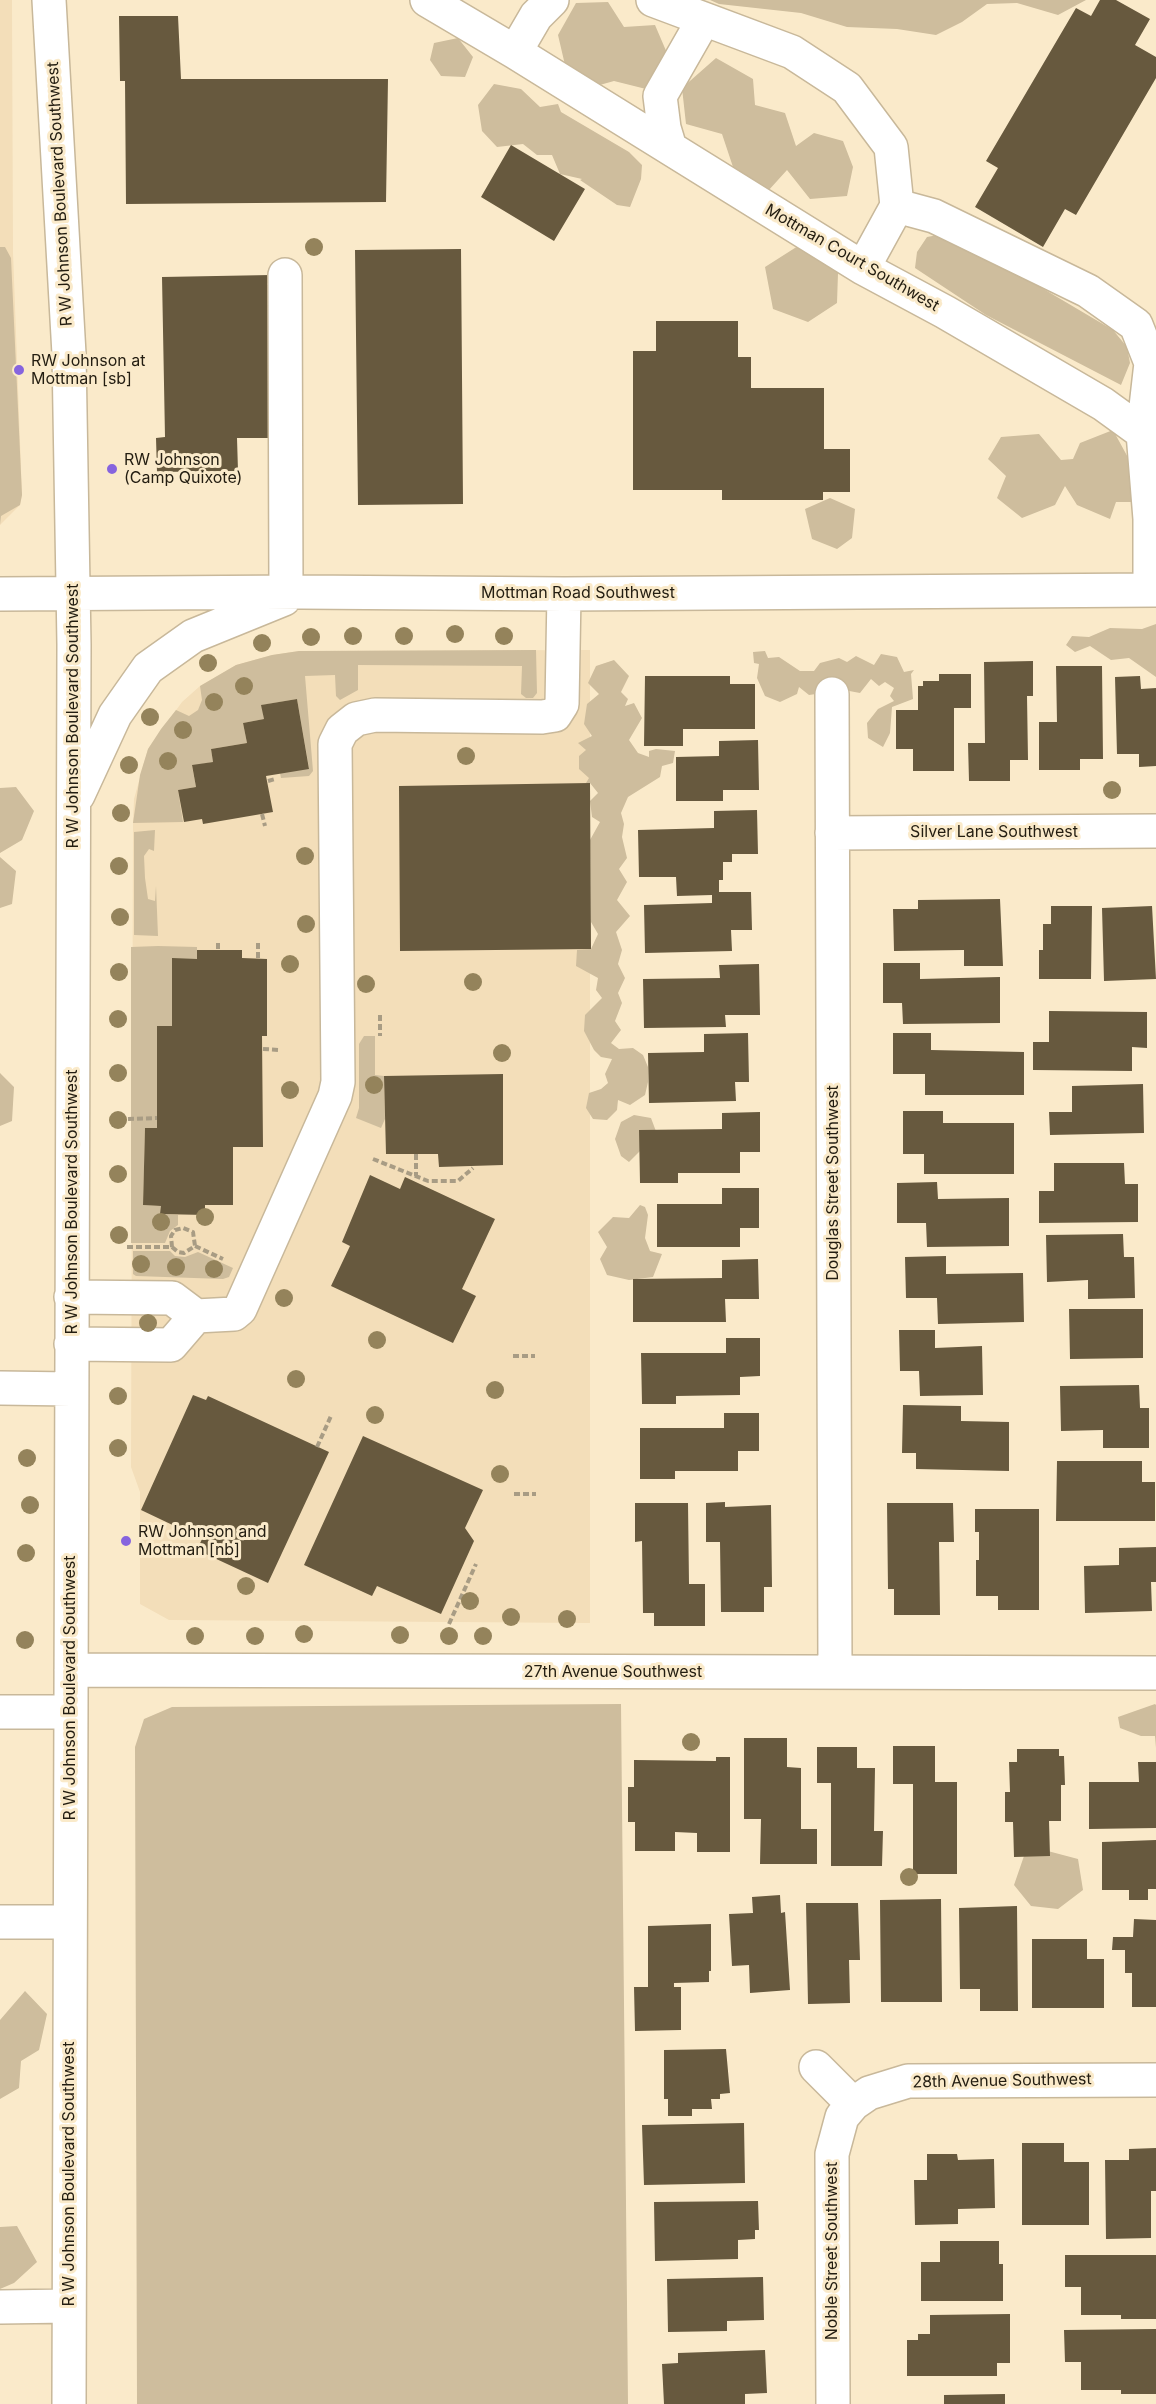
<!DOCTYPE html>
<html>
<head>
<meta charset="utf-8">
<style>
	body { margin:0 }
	canvas { display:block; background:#faeaca }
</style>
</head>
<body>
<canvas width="1156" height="2404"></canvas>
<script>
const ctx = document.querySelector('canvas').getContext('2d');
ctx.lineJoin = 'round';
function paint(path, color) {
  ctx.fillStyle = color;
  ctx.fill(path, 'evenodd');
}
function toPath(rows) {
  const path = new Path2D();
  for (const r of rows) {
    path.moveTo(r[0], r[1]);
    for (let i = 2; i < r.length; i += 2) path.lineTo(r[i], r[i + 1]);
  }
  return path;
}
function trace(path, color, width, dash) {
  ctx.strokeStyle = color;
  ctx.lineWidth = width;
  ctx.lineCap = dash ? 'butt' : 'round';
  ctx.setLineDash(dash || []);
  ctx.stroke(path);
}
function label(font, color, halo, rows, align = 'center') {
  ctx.font = font + ' Inter,sans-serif';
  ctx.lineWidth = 6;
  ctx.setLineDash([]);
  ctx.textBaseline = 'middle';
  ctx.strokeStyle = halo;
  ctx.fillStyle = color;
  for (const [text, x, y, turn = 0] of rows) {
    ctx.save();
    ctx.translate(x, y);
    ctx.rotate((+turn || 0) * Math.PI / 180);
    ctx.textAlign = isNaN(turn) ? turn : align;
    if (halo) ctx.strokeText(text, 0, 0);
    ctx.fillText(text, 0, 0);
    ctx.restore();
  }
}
paint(toPath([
	[0,0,12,0,13,252,22,495,20,505,0,525],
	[590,650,590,1623,169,1620,140,1604,140,1492,131,1467,133,823,134,799,148,749,182,702,200,686,236,665,272,655,299,651]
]), '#f3deb9');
paint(toPath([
	[710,0,1086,0,1058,15,1017,3,987,4,962,22,936,35,897,29,847,27,801,13,719,4],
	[608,2,624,27,655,25,670,60,646,89,614,81,589,88,565,65,558,35,576,3],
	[458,38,473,57,465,77,441,76,430,60,434,43],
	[716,58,753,79,755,105,785,113,796,146,814,133,843,141,853,167,847,196,810,199,787,170,768,191,735,173,722,134,686,124,682,88],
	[494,84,521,89,540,107,558,104,561,112,629,152,642,165,641,179,630,207,617,205,580,180,582,179,560,174,552,155,537,155,523,144,497,147,482,131,478,105],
	[943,234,964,242,1113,330,1127,347,1130,363,1121,385,986,315,915,268,917,252,927,237],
	[798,246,825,249,838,273,837,303,808,322,773,309,765,267],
	[0,247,5,247,11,258,22,495,20,505,1,516,0,525],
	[1113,430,1137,474,1136,502,1116,502,1110,519,1077,505,1065,486,1055,505,1022,518,997,498,1006,476,988,459,1001,437,1039,434,1061,460,1073,459,1080,443],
	[830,498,855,509,852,538,837,549,812,539,805,509],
	[1156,624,1156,677,1129,658,1111,660,1090,646,1075,652,1066,645,1072,636,1089,637,1110,628,1142,629],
	[536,650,537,693,533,698,526,698,521,694,522,666,358,665,358,690,340,700,336,696,335,675,305,676,313,771,309,776,281,778,280,773,309,768,297,699,262,705,264,719,243,723,247,743,211,749,213,762,192,766,196,787,178,790,183,822,133,823,140,775,148,749,161,729,176,710,189,716,198,710,202,700,200,686,236,665,272,655,299,651],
	[765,651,768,658,779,657,800,671,814,671,820,663,839,658,847,662,856,656,874,665,881,654,897,657,904,672,914,670,911,674,913,699,892,707,890,733,883,747,868,738,867,723,878,709,894,701,890,696,894,688,885,682,879,686,871,679,860,693,844,690,809,695,799,687,797,694,780,702,765,696,757,678,759,664,754,663,753,652],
	[614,660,629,676,621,692,628,699,625,706,634,703,642,718,629,740,638,753,649,757,649,751,656,749,675,751,673,763,662,766,660,777,628,797,621,813,624,824,622,837,627,858,619,869,627,882,617,900,630,916,616,932,622,950,618,964,625,978,618,993,622,1003,615,1021,621,1030,611,1043,619,1049,633,1048,643,1055,648,1067,648,1082,645,1095,630,1105,618,1100,617,1110,607,1120,593,1119,586,1108,589,1093,601,1089,608,1083,605,1074,612,1059,601,1057,594,1050,584,1031,585,1015,602,998,596,990,598,978,576,966,577,950,591,949,598,934,591,922,590,840,600,822,592,817,590,801,598,793,590,783,586,783,589,778,579,769,579,756,586,750,578,743,592,736,584,724,587,704,599,694,588,683,596,666],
	[16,787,34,811,22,840,0,853,0,788],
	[155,830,154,851,149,849,144,856,145,878,148,899,155,901,156,886,158,936,134,935,134,832],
	[0,857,16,871,12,904,0,908],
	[158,946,197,947,197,959,172,959,172,1026,157,1128,145,1128,143,1205,161,1206,161,1214,178,1215,178,1225,170,1231,165,1243,131,1243,131,947],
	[364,1036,375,1036,375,1075,384,1076,385,1119,381,1128,356,1118,359,1108,359,1044],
	[0,1073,14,1087,12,1121,0,1126],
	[634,1115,651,1118,657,1134,629,1162,621,1156,615,1139,621,1122],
	[640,1205,645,1207,648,1215,645,1238,650,1251,662,1254,653,1277,629,1280,607,1275,600,1259,607,1247,598,1232,613,1217,629,1218],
	[133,1251,170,1251,175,1256,185,1257,198,1252,233,1268,229,1277,223,1279,136,1276,133,1274],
	[621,1704,628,2404,137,2404,135,1747,144,1719,172,1707],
	[1155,1704,1156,1705,1156,1748,1155,1736,1141,1736,1120,1728,1118,1717],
	[1044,1850,1078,1859,1083,1890,1058,1909,1031,1906,1014,1885,1024,1856],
	[25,1991,47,2014,39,2050,21,2061,19,2088,0,2099,0,2020],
	[17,2226,37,2262,14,2283,0,2289,0,2227]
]), '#cebd9d');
paint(toPath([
	[1100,0,1116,0,1150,19,1135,45,1156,57,1156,78,1076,215,1065,209,1043,247,975,207,998,168,986,161,1076,8,1091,16],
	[119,16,178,16,181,79,388,79,386,202,126,204,125,81,120,81],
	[511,145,585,189,554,241,481,197],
	[461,249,463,504,358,505,355,250],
	[271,275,274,438,237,438,238,471,157,472,156,438,165,437,162,277],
	[656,321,738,321,738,357,751,357,751,388,824,388,824,449,850,449,850,492,823,492,823,500,722,500,722,490,633,490,633,351,656,351],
	[1033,661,1033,696,1027,696,1028,760,1010,760,1010,781,969,781,968,743,985,743,984,662],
	[1056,666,1102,666,1103,759,1080,759,1080,770,1039,770,1039,722,1057,722],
	[939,674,971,674,971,708,954,708,954,771,913,771,913,749,896,749,896,710,918,710,918,686,923,686,923,681,939,681],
	[645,676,730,676,730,684,755,684,755,729,683,729,683,746,644,746],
	[1140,676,1141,689,1156,688,1156,766,1139,767,1139,754,1117,754,1115,677],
	[297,699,309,769,266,776,273,812,203,824,202,819,184,822,178,790,196,787,192,765,213,762,211,749,247,743,243,723,264,719,261,705],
	[758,740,759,790,723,790,723,801,676,801,676,757,719,756,719,741],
	[590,783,591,949,400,951,399,786],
	[757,810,758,854,732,854,732,862,723,862,723,880,719,880,719,892,751,892,752,930,731,930,732,951,645,953,644,905,712,903,712,895,677,896,676,877,639,877,638,830,714,828,714,811],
	[1000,899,1003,966,964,966,964,950,894,951,893,909,918,909,918,900],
	[1051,906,1092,906,1091,979,1039,979,1039,950,1043,950,1043,924,1051,924],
	[1152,906,1156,979,1104,981,1102,908],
	[197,950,242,950,242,958,267,959,267,1036,262,1036,263,1147,233,1147,233,1205,205,1205,205,1215,160,1214,161,1206,143,1205,145,1128,157,1128,157,1026,172,1026,172,958,197,959],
	[883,963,920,963,920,979,1000,977,1000,1023,903,1024,902,1003,883,1003],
	[759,964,760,1015,725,1015,726,1027,644,1028,643,979,720,978,719,965],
	[1049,1011,1147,1012,1147,1048,1132,1047,1132,1071,1033,1070,1033,1042,1049,1042],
	[748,1033,749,1082,735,1082,736,1101,649,1103,648,1053,704,1052,704,1034],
	[893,1033,931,1033,931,1050,1024,1052,1024,1095,925,1095,925,1074,893,1074],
	[503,1074,503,1165,439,1167,438,1154,386,1154,384,1076],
	[1143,1084,1144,1133,1050,1135,1049,1112,1072,1112,1072,1086],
	[903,1111,943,1111,943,1123,1014,1123,1014,1174,924,1174,924,1154,903,1154],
	[760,1112,760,1152,740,1152,740,1173,678,1173,678,1183,640,1183,639,1130,722,1129,722,1113],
	[1054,1163,1124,1163,1125,1184,1138,1184,1138,1222,1039,1223,1039,1191,1054,1191],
	[370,1175,400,1189,405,1177,495,1219,462,1289,476,1296,453,1343,331,1286,350,1246,342,1242],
	[937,1182,938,1199,1009,1198,1009,1246,927,1247,926,1223,897,1223,897,1183],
	[722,1188,759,1188,759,1228,740,1228,740,1247,657,1247,657,1204,722,1204],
	[1123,1234,1124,1257,1134,1257,1135,1298,1088,1299,1088,1280,1047,1282,1046,1235],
	[946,1256,946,1274,1023,1273,1024,1322,938,1324,937,1298,906,1298,905,1257],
	[758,1259,759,1299,725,1299,726,1322,633,1322,633,1279,722,1278,722,1260],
	[1069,1309,1143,1309,1143,1358,1070,1359],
	[899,1330,935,1330,935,1348,982,1346,983,1395,920,1396,919,1371,900,1371],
	[726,1338,760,1338,760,1376,740,1377,740,1395,676,1396,676,1404,642,1404,641,1353,726,1353],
	[1139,1385,1140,1408,1149,1408,1149,1448,1103,1448,1103,1430,1061,1431,1060,1386],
	[193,1395,206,1400,208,1396,329,1452,268,1583,197,1550,202,1539,141,1510],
	[903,1405,961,1406,961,1421,1009,1422,1009,1471,916,1469,916,1453,902,1453],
	[724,1413,759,1413,759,1451,738,1451,738,1471,675,1471,675,1479,640,1479,640,1428,724,1428],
	[363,1436,483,1490,465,1528,474,1541,441,1614,377,1586,372,1596,304,1565],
	[1057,1461,1142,1461,1142,1482,1155,1482,1155,1521,1056,1521],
	[725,1502,725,1507,771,1505,772,1587,764,1587,764,1612,721,1612,720,1542,706,1542,706,1503],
	[635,1503,688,1503,689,1584,705,1584,705,1626,654,1626,654,1613,643,1613,642,1541,635,1542],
	[887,1503,953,1503,954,1542,939,1542,940,1615,894,1615,894,1589,888,1589],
	[975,1509,1039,1509,1039,1610,998,1610,998,1596,976,1596,976,1560,979,1560,979,1532,975,1532],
	[1156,1547,1156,1582,1151,1582,1152,1611,1085,1613,1084,1566,1119,1565,1119,1548],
	[744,1738,787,1738,787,1767,801,1768,801,1829,817,1829,817,1864,760,1864,761,1819,744,1819],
	[893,1746,935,1746,935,1782,957,1782,957,1874,913,1874,913,1784,893,1784],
	[817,1747,857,1747,857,1768,875,1768,874,1831,883,1831,882,1866,831,1866,831,1783,817,1783],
	[1017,1749,1059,1749,1059,1756,1064,1756,1065,1785,1061,1785,1061,1821,1049,1821,1050,1856,1014,1857,1013,1822,1005,1822,1005,1792,1010,1792,1009,1762,1017,1762],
	[716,1757,730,1757,730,1852,697,1852,697,1833,675,1832,675,1851,635,1851,635,1822,628,1822,628,1787,634,1787,634,1760,716,1761],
	[1138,1762,1156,1762,1156,1828,1089,1829,1089,1782,1139,1782],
	[1156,1840,1156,1889,1148,1889,1148,1900,1129,1900,1129,1890,1102,1890,1102,1842],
	[780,1895,781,1913,785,1912,790,1990,750,1993,749,1965,732,1966,729,1914,753,1913,752,1897],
	[941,1899,942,2002,881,2002,880,1900],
	[806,1903,858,1903,860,1960,849,1960,850,2003,808,2004],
	[1017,1906,1018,2011,980,2011,980,1989,960,1989,959,1908],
	[1134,1919,1156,1920,1156,2007,1132,2007,1132,1973,1125,1973,1125,1950,1112,1950,1113,1937,1133,1937],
	[711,1924,711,1971,709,1971,709,1982,674,1983,674,1987,681,1987,681,2030,635,2031,634,1987,648,1987,648,1926],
	[1032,1939,1087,1939,1087,1959,1104,1959,1104,2008,1032,2008],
	[726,2049,730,2093,720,2094,720,2099,711,2099,712,2109,692,2109,692,2116,668,2116,668,2099,664,2099,664,2050],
	[744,2123,745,2183,644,2185,642,2125],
	[1022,2143,1064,2143,1064,2162,1089,2162,1089,2225,1022,2225],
	[1156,2148,1156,2191,1151,2191,1151,2238,1106,2239,1105,2160,1129,2160,1129,2149],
	[927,2154,957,2154,958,2160,994,2159,995,2208,958,2209,958,2224,915,2225,914,2180,927,2180],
	[758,2201,759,2230,755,2230,755,2239,738,2240,738,2259,655,2261,654,2202],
	[940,2241,999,2241,999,2264,1003,2264,1003,2301,921,2301,921,2262,940,2262],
	[1065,2255,1156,2255,1156,2319,1121,2319,1121,2315,1081,2315,1081,2287,1065,2287],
	[763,2277,764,2320,727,2321,727,2331,668,2332,667,2279],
	[1010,2314,1010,2363,997,2363,997,2376,907,2376,907,2340,918,2340,918,2334,930,2334,930,2315],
	[1156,2329,1156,2394,1121,2394,1121,2390,1081,2390,1081,2362,1065,2362,1064,2330],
	[765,2350,767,2393,745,2394,745,2404,664,2404,662,2364,678,2363,678,2353],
	[1005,2394,1005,2404,944,2404,944,2395]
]), '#67593e');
const minor = toPath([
	[49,0,69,354,74,645,69,2404],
	[427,0,515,52,863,268,945,312,1103,404,1143,433,1150,519,1150,590],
	[653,0,792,52,847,88,891,147,897,206,863,268],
	[515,52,536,16,552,0],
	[670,148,664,128,660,96,704,19],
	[897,206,934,216,1088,291,1136,325,1151,363,1143,433],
	[285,275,286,592],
	[0,594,301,592,564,594,1156,590],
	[832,694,835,1672],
	[78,795,115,715,148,668,193,636,284,599],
	[832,833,1156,831],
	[71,1297,172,1298,196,1316,234,1314,240,1309,335,1096,338,1082,335,744,342,730,356,719,375,715,542,717,555,715,562,704,564,594],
	[71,1344,171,1345,196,1316],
	[0,1388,71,1389],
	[71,1670,1156,1673],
	[0,1712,70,1712],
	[0,1922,70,1922],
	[816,2067,853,2104],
	[0,2307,69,2306],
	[833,2404,832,2154,842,2117,853,2104,869,2093,908,2081,1156,2080]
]);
trace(minor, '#c8b89a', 36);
trace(toPath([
	[268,781,275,779],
	[262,814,265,826],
	[218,943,218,950],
	[258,943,258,959],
	[380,1015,380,1036],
	[263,1049,280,1050],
	[128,1119,157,1118],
	[416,1154,416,1176],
	[373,1159,428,1181,458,1181,473,1168],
	[127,1247,172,1247,178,1252,184,1253,195,1246,223,1259],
	[172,1247,171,1236,175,1230,183,1228,193,1232,195,1246],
	[513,1356,535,1356],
	[317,1447,331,1416],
	[514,1494,536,1494],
	[449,1624,476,1564]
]), '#a89c84', 4, [6, 3]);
trace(minor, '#fff', 33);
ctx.fillStyle = '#94835b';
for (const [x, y] of [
	[314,247],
	[455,634],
	[353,636],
	[404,636],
	[504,636],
	[311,637],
	[262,643],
	[208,663],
	[244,686],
	[214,702],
	[150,717],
	[183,730],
	[466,756],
	[168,761],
	[129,765],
	[1112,790],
	[121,813],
	[305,856],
	[119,866],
	[120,917],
	[306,924],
	[290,964],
	[119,972],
	[473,982],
	[366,984],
	[118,1019],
	[502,1053],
	[118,1073],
	[374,1085],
	[290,1090],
	[118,1120],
	[118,1174],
	[205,1217],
	[161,1222],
	[119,1235],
	[141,1264],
	[176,1267],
	[214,1269],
	[284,1298],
	[148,1323],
	[377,1340],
	[296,1379],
	[495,1390],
	[118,1396],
	[375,1415],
	[118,1448],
	[27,1458],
	[500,1474],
	[30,1505],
	[26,1553],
	[246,1586],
	[470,1601],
	[511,1617],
	[567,1619],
	[304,1634],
	[400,1635],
	[195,1636],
	[255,1636],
	[449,1636],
	[483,1636],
	[25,1640],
	[691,1742],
	[909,1877]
]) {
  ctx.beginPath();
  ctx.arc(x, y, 9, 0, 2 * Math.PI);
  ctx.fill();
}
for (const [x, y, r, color] of [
	[19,370,6,"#8664de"],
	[112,469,6,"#8664de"],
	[126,1541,6,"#8664de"]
]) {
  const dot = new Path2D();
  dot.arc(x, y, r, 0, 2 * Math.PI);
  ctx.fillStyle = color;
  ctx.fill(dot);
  trace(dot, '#faeaca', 2);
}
label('16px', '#231d11', '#faeaca', [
	["R W Johnson Boulevard Southwest",60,194,-93],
	["Mottman Court Southwest",852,258,30],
	["Mottman Road Southwest",578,593],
	["R W Johnson Boulevard Southwest",73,716,-90],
	["Silver Lane Southwest",994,832],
	["Douglas Street Southwest",833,1183,-90],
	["R W Johnson Boulevard Southwest",72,1202,-90],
	["27th Avenue Southwest",613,1672],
	["R W Johnson Boulevard Southwest",70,1688,-90],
	["28th Avenue Southwest",1002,2081,-1],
	["R W Johnson Boulevard Southwest",69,2174,-90],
	["Noble Street Southwest",832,2251,-90]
]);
label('16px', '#231d11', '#faeaca', [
	["RW Johnson at",31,361],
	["Mottman [sb]",31,379],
	["RW Johnson",124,460],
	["(Camp Quixote)",124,478],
	["RW Johnson and",138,1532],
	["Mottman [nb]",138,1550]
], 'left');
</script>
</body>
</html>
